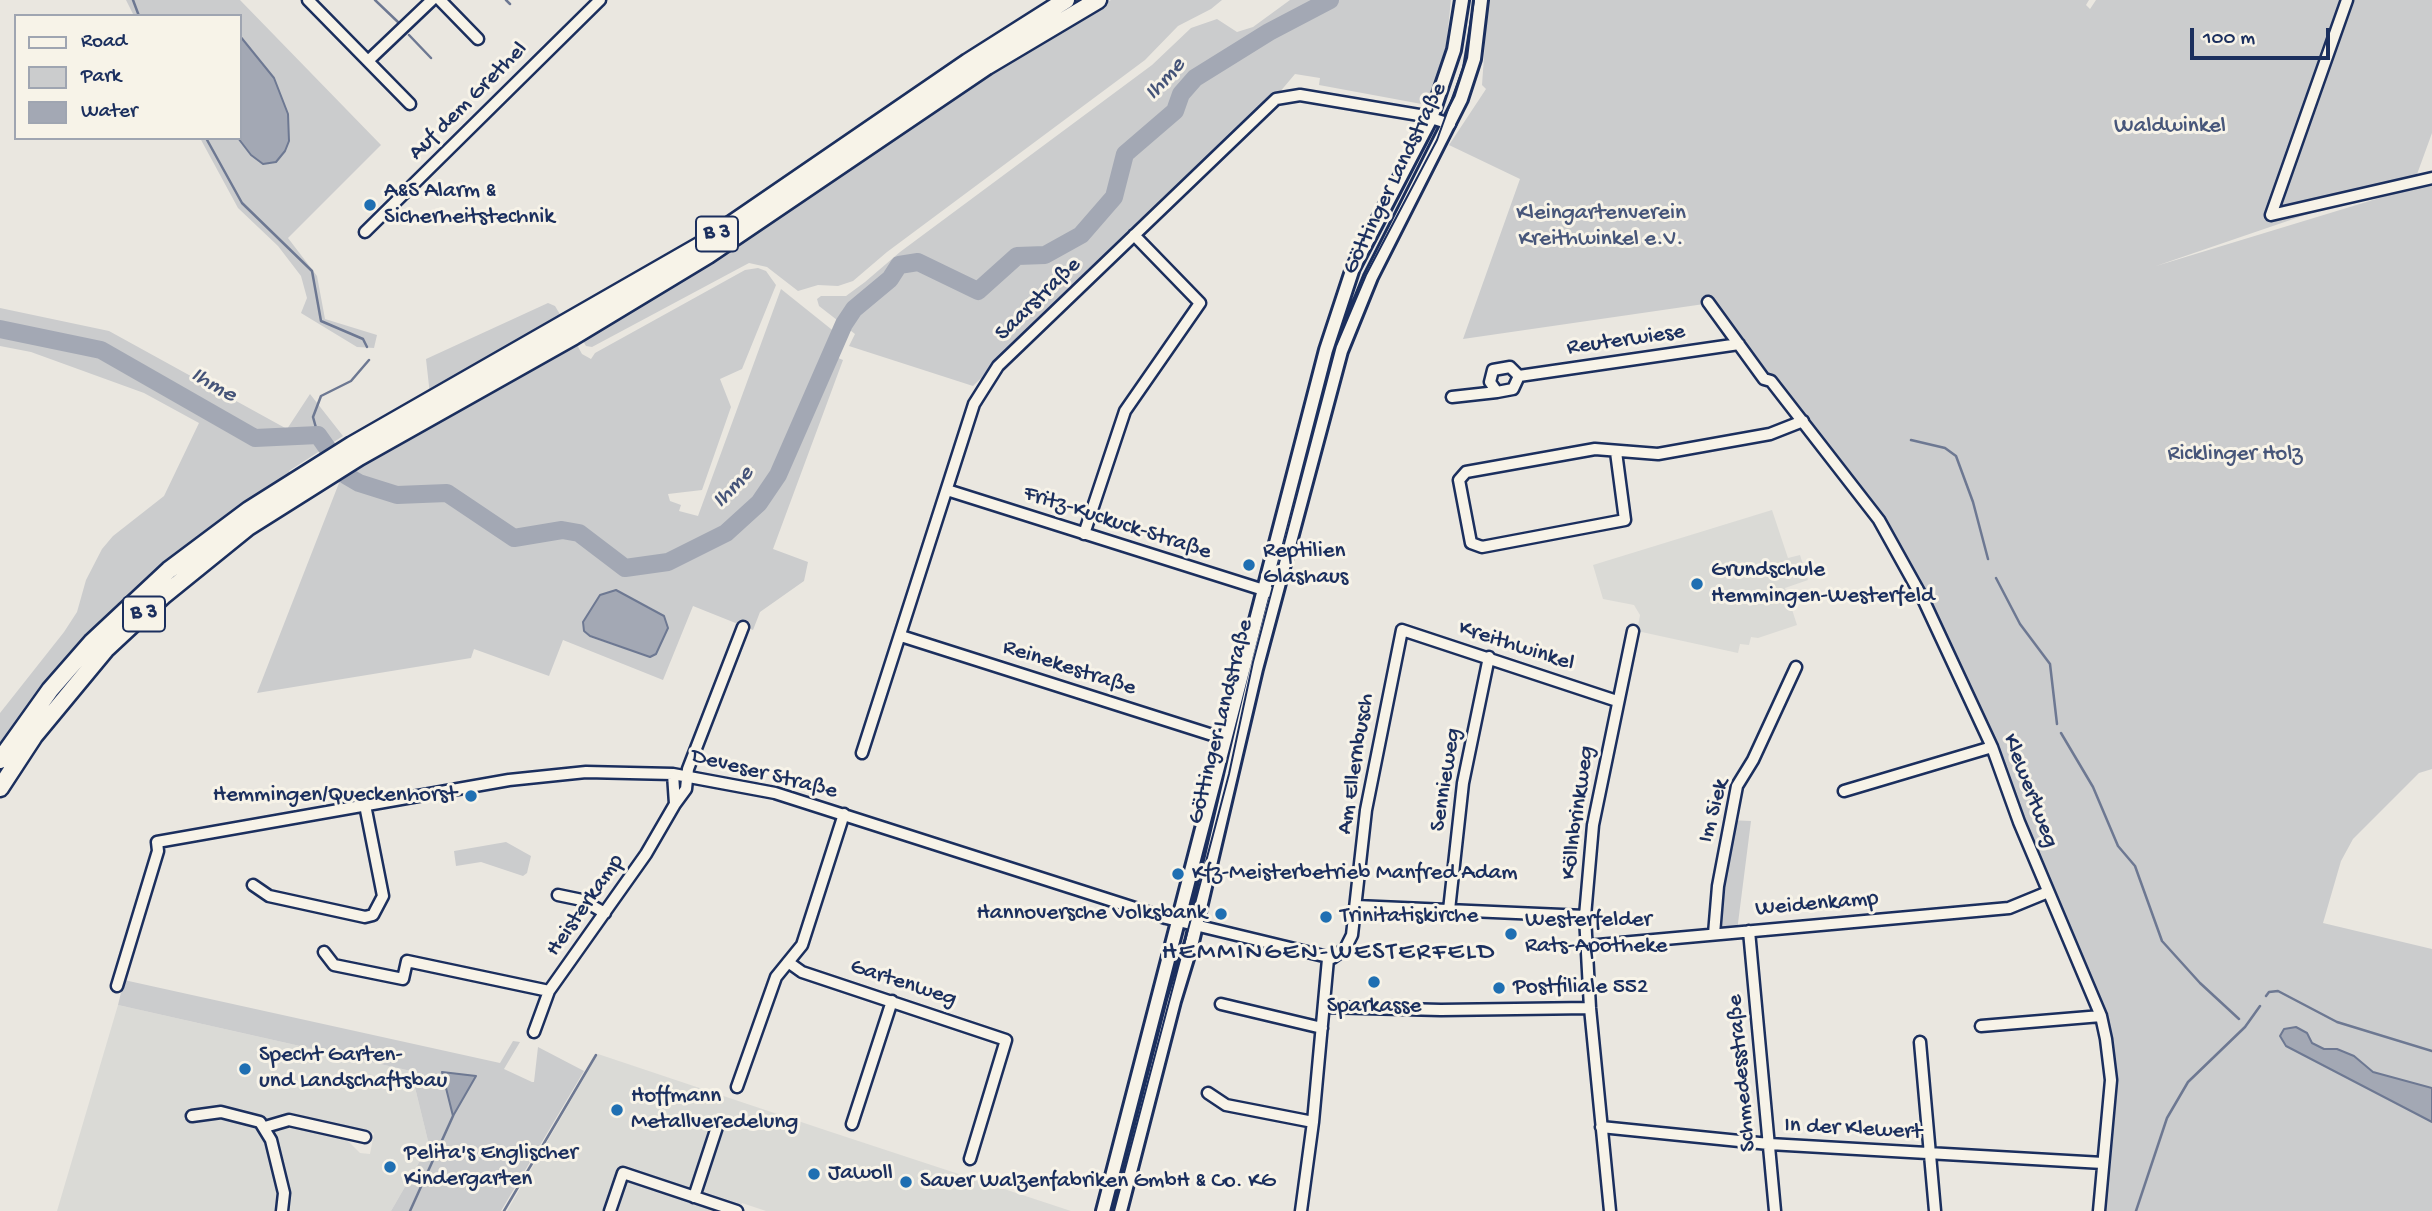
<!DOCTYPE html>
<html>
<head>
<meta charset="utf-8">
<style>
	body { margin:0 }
	#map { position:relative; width:2432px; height:1211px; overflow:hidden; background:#eae7e0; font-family:"Gochi Hand",sans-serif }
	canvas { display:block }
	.legend { position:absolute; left:14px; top:14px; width:228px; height:126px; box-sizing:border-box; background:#f7f3e8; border:2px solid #9fa5b1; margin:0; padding:9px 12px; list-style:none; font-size:21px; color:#1b2f5e }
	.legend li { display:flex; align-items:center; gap:14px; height:35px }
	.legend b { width:35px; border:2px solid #9fa5b1 }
	.scale { position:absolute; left:2190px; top:28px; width:140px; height:32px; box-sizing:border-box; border:4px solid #1b2f5e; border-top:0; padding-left:9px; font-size:21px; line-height:24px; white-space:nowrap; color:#1b2f5e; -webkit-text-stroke:5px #f7f3e8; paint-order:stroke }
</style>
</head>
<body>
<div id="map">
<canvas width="2432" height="1211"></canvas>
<ul class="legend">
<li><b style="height:9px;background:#f7f3e8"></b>Road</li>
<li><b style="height:19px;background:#cbcccd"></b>Park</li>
<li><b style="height:19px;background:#a3a8b4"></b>Water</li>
</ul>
<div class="scale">100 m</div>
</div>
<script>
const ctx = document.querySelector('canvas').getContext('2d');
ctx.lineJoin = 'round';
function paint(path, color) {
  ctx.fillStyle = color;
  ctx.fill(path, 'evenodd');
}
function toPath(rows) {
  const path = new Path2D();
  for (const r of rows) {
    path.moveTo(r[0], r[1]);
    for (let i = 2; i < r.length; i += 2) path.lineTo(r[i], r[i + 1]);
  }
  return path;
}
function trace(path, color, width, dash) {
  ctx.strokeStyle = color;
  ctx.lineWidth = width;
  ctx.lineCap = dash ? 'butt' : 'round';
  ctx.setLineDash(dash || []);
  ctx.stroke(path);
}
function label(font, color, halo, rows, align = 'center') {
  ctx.font = font + ' "Gochi Hand",sans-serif';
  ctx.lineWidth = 6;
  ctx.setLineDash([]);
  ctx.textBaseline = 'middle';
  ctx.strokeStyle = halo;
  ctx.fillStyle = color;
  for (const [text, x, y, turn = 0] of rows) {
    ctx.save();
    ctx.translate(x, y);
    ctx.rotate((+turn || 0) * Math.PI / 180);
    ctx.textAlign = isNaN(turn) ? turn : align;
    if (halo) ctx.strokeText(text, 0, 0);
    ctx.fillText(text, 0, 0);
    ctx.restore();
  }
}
paint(toPath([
	[1772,510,1788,558,1800,555,1808,580,1785,588,1797,625,1758,638,1751,637,1749,645,1740,644,1738,653,1637,631,1640,615,1634,605,1603,599,1593,565],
	[118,1005,411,1071,429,1145,391,1211,57,1211],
	[346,1127,374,1133,370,1154,360,1153,344,1137],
	[598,1054,828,1131,1071,1211,766,1211,742,1203,739,1211,507,1211]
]), '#dadad6');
paint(toPath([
	[126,0,240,0,381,145,288,238,317,276,325,319,377,335,374,348,357,347,301,313,307,298,301,276,278,246,238,208,200,138,240,138,240,16,134,16],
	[1111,0,1222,0,1211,9,1178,26,1145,60,887,252,853,281,838,286,818,285,798,291,767,267,749,263,592,347,586,346,581,338,728,251,1019,53],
	[1290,0,1326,0,1238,48,1240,52,1337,0,1451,0,1446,47,1427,105,1319,85,1320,78,1295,74,1279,93,1262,104,973,386,849,346,855,334,819,306,817,299,821,296,846,296,865,282,900,252,1152,65,1191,28,1217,19,1237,32,1253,27],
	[1488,0,2089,0,2086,5,2090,9,2096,0,2432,0,2432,133,2416,177,2156,266,2432,182,2432,769,2419,773,2353,839,2341,861,2323,923,2432,949,2432,1211,2104,1211,2116,1070,2106,1013,2025,824,1885,523,1855,481,1711,303,1463,339,1520,179,1449,145,1486,89,1482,85],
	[758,268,766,271,776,285,742,369,720,379,731,407,702,490,668,494,670,501,681,505,679,511,698,516,781,289,836,333,777,474,757,501,725,530,702,545,706,547,728,534,761,505,781,475,840,336,846,339,838,358,843,360,773,549,808,562,804,581,760,612,753,630,693,606,663,680,563,640,549,676,474,649,471,658,257,693,339,483,337,480,372,461,377,454,576,343,582,354,591,359,595,353,745,270],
	[616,590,653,609,661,641,650,657,590,637,583,622,600,595],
	[548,303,555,306,564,321,430,395,426,359],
	[0,308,109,331,287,429,310,394,343,436,289,471,292,476,49,682,17,721,0,750,0,713,64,632,77,612,86,580,102,549,113,536,164,496,199,423,144,393,31,352,0,346],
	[1729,820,1751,821,1737,931,1714,934],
	[506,842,531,856,527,873,523,876,481,862,456,866,454,851],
	[124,980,500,1063,513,1041,520,1042,504,1069,532,1082,534,1082,538,1047,584,1071,501,1211,391,1211,429,1145,411,1071,118,1005]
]), '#cbcccd');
const water = toPath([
	[240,36,274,78,288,114,289,141,285,151,276,162,263,164,251,155,238,138,240,36],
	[616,590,664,616,668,628,656,654,650,657,590,636,584,631,583,622,600,595,616,590],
	[2296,1027,2307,1033,2312,1043,2324,1049,2337,1049,2354,1056,2373,1072,2432,1088,2432,1122,2286,1046,2280,1036,2284,1029,2296,1027],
	[442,1072,476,1076,453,1116,442,1072]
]);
paint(water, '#a3a8b4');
trace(water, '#6d7892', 2);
trace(toPath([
	[133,0,139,16],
	[375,0,399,23],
	[506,0,510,4],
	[409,35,431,58],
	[206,138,242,203,312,271,321,321,363,339,367,347],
	[318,435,313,417,321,396,351,381,369,360],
	[1911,440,1945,448,1956,456,1973,502,1988,559],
	[1996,578,2020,624,2050,664,2057,724],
	[2061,733,2093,787,2118,846,2135,866,2162,941,2200,983,2239,1019],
	[2266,996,2269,992,2278,991,2337,1022,2432,1051],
	[410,1211,453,1116],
	[504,1211,596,1055],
	[2136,1211,2167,1118,2188,1082,2245,1027,2260,1006]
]), '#6d7892', 2.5);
trace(toPath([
	[0,329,101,350,255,438,318,435,347,476,359,483,397,495,447,493,514,538,562,530,579,533,625,568,668,562,726,533,759,503,778,475,844,324,854,309,890,279,899,265,918,262,978,291,1017,256,1045,255,1081,235,1114,197,1125,154,1175,111,1181,94,1195,78,1269,32,1330,0]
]), '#a3a8b4', 18);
const minor = toPath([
	[308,0,410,104],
	[440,0,478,39],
	[2347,0,2271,215,2432,178],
	[368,61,432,0],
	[365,232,600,0],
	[1708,302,1764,379,1771,381,1879,520,1923,599,1992,747,2019,822,2101,1016,2106,1039,2111,1080,2099,1211],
	[1510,367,1519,376,1513,389,1497,392,1490,382,1493,370,1510,367],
	[1519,376,1739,344],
	[1452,397,1497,392],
	[1616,452,1625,520,1482,547,1471,543,1459,480,1466,472,1595,449,1658,454,1770,434,1803,421],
	[947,490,1270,592],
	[1084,534,1125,411,1200,303,1134,235],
	[901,636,1225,739],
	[862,753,974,404,998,366,1276,99,1300,95,1425,116,1450,124],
	[673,774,675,804,686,789,688,769,743,627],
	[1844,791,1992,747],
	[253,885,269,896,365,917,373,915,383,896,365,805],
	[558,895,582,900,605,913],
	[1356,906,1585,916],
	[1449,910,1463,783,1489,657],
	[1749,931,1775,1211],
	[1714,934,1718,886,1737,786,1753,760,1796,667],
	[1587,946,2009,908,2048,892],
	[324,952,334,965,403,979,407,961,549,991],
	[788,962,802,972,1006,1040,970,1159],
	[117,986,158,851,157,842,509,780,586,772,673,774,775,793,1166,918,1332,958,1345,949,1352,935,1366,810,1402,630,1617,701],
	[1221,1004,1322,1028],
	[1324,1007,1441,1010,1590,1008],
	[1981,1026,2101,1016],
	[534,1032,549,991,646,854,675,804],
	[1920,1042,1935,1211],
	[737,1087,776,977,802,945,844,814],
	[1208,1093,1226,1105,1313,1122],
	[192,1116,221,1112,260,1122,271,1140,284,1193,282,1211],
	[852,1124,892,1001],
	[265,1127,289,1120,365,1137],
	[1601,1127,1769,1144,2103,1163],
	[694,1197,717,1127],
	[610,1211,623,1173,737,1211],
	[1301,1211,1313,1122,1328,959],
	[1610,1211,1590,1008,1585,916,1593,825,1633,631]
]);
const tertiary = toPath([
	[1103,1211,1326,350,1353,268,1431,118,1454,50,1462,0],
	[1120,1211,1174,1001,1192,942,1256,669,1341,351,1371,277,1461,99,1474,59,1481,0]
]);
const trunk = toPath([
	[0,760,50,690,92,642,169,570,249,510,352,445,701,245,968,62,1066,0],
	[0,788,34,736,106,649,164,595,248,527,359,457,574,336,708,255,987,66,1098,0]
]);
trace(minor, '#1b2f5e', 15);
trace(tertiary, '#1b2f5e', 18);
trace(trunk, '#1b2f5e', 21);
trace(minor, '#f7f3e8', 10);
trace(tertiary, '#f7f3e8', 12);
trace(trunk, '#f7f3e8', 16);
trace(toPath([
	[1114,1211,1229,774,1253,662,1336,346,1366,275,1437,140,1463,68,1474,0]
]), '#1b2f5e', 2);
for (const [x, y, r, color] of [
	[370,205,7,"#1f6fb2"],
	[1249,565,7,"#1f6fb2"],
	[1697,584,7,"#1f6fb2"],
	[471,796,7,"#1f6fb2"],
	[1178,874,7,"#1f6fb2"],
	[1221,914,7,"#1f6fb2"],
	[1326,917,7,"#1f6fb2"],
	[1511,934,7,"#1f6fb2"],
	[1374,982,7,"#1f6fb2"],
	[1499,988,7,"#1f6fb2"],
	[245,1069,7,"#1f6fb2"],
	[617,1110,7,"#1f6fb2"],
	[390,1167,7,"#1f6fb2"],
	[814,1174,7,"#1f6fb2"],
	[906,1182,7,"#1f6fb2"]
]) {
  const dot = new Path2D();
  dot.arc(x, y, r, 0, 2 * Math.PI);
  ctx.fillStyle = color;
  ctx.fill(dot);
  trace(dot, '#f7f3e8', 2.5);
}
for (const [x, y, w] of [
	[717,234,42],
	[144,614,42]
]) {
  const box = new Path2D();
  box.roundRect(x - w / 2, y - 17.5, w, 35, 5);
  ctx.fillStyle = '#f7f3e8';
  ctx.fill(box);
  trace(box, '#1b2f5e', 2);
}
label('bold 21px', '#1b2f5e', null, [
	["B 3",717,234],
	["B 3",144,614]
]);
label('23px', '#1b2f5e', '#f7f3e8', [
	["Auf dem Grethel",469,102,-45],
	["Göttinger Landstraße",1396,179,-64],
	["Saarstraße",1039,300,-44],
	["Reuterwiese",1626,341,-8],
	["Fritz-Kuckuck-Straße",1117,524,18],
	["Kreithwinkel",1516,647,18],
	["Reinekestraße",1069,669,18],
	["Göttinger Landstraße",1222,722,-76],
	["Am Ellernbusch",1357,764,-81],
	["Deveser Straße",764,775,14],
	["Sennieweg",1447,780,-81],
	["Klewertweg",2029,791,69],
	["Im Siek",1715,811,-75],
	["Köllnbrinkweg",1579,813,-82],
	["Weidenkamp",1817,905,-5],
	["Heisterkamp",586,906,-55],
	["Gartenweg",903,984,18],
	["Schmedesstraße",1743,1073,-95],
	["In der Klewert",1853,1130,3]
]);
label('23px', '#47567a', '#f7f3e8', [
	["Waldwinkel",2170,127],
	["Kleingartenverein",1601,214],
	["Kreithwinkel e.V.",1601,240],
	["Ricklinger Holz",2235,455]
]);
label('23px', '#1b2f5e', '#f7f3e8', [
	["A&S Alarm &",384,192],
	["Sicherheitstechnik",384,218],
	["Reptilien",1263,552],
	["Glashaus",1263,578],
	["Grundschule",1711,571],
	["Hemmingen-Westerfeld",1711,597],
	["Hemmingen/Queckenhorst",457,796,"right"],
	["Kfz-Meisterbetrieb Manfred Adam",1192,874],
	["Hannoversche Volksbank",1207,914,"right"],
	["Trinitatiskirche",1340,917],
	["Westerfelder",1525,921],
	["Rats-Apotheke",1525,947],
	["Postfiliale 552",1513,988],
	["Sparkasse",1374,1007,"center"],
	["Specht Garten-",259,1056],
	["und Landschaftsbau",259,1082],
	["Hoffmann",631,1097],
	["Metallveredelung",631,1123],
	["Pelita's Englischer",404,1154],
	["Kindergarten",404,1180],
	["Jawoll",828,1174],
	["Sauer Walzenfabriken GmbH & Co. KG",920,1182]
], 'left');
label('italic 24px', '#445378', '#f7f3e8', [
	["Ihme",1166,80,-48],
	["Ihme",213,386,30],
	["Ihme",734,488,-47]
]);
ctx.letterSpacing = '2px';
label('26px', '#1b2f5e', '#f7f3e8', [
	["HEMMINGEN-WESTERFELD",1329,954]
]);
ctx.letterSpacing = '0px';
</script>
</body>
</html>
